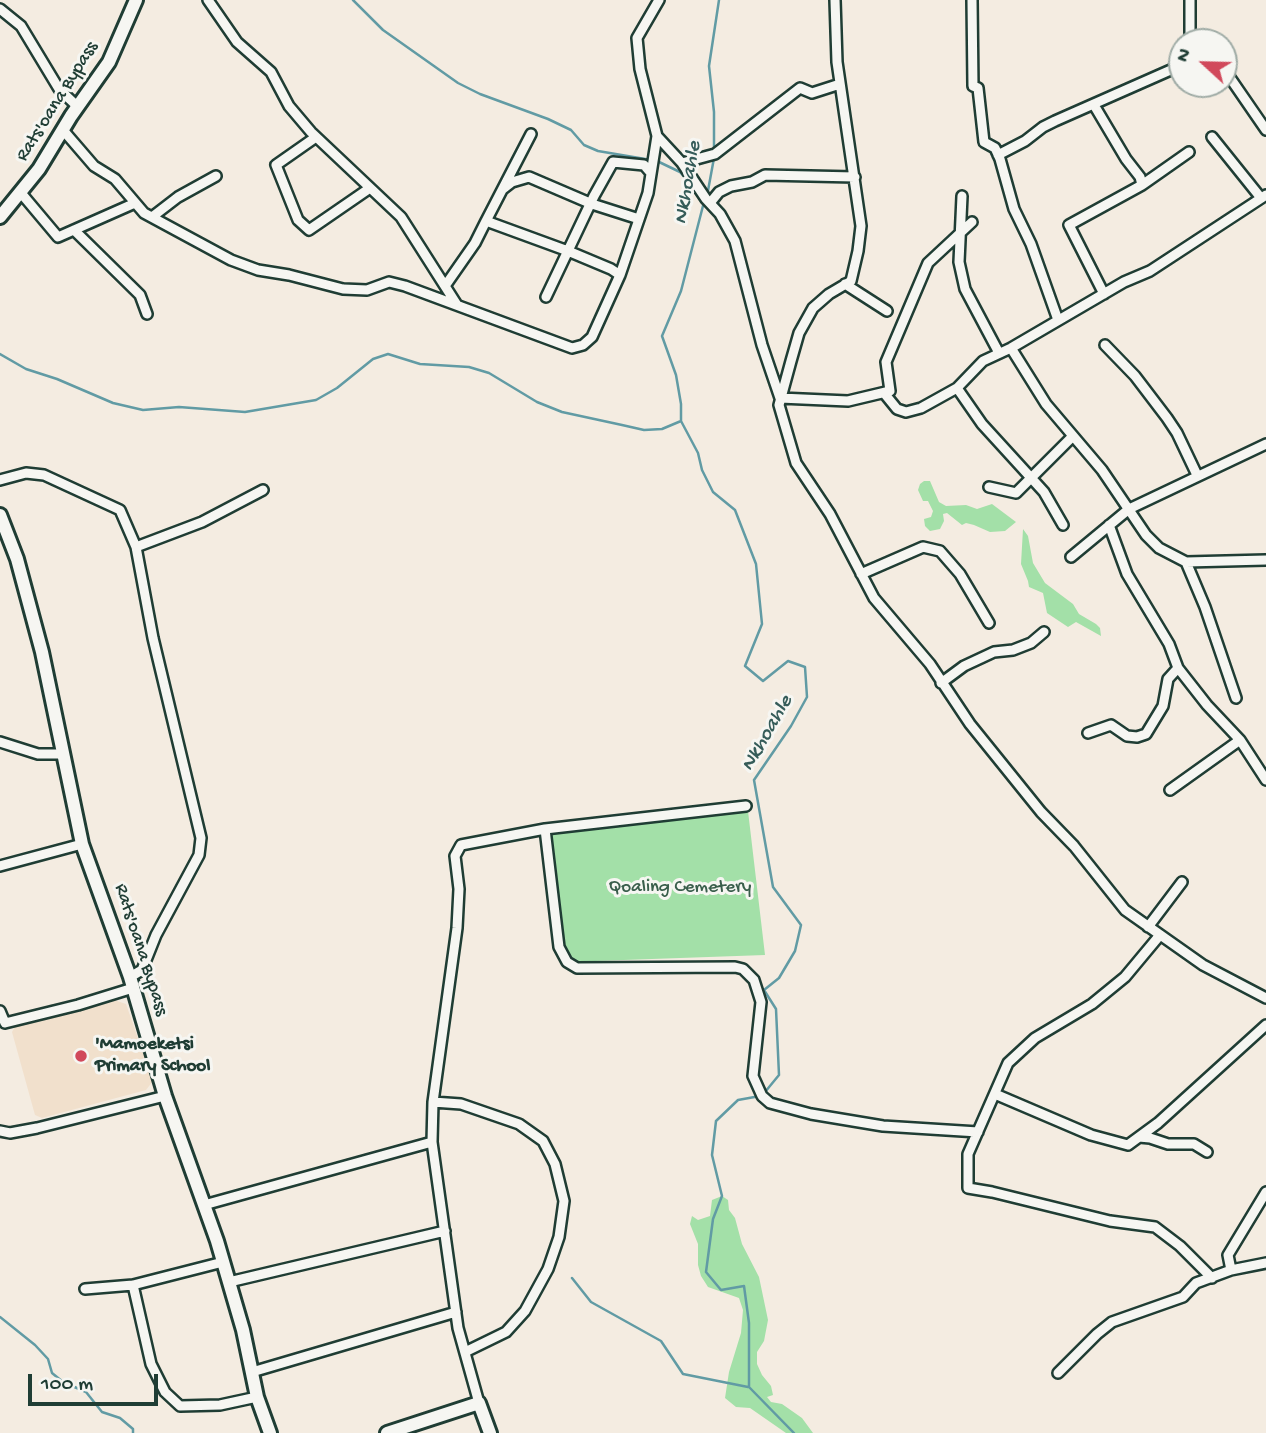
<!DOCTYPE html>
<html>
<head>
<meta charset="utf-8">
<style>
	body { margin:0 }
	#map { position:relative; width:1266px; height:1433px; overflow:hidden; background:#f4ece1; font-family:"Gochi Hand",sans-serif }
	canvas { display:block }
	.north { position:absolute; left:1168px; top:28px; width:70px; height:70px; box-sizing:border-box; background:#f6f6f2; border:2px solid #a0aca6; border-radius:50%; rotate:292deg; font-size:19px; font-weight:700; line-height:28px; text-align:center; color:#1f3d34 }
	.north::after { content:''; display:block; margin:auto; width:24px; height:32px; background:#d1495b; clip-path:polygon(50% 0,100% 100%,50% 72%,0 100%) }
	.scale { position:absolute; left:28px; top:1374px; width:130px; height:32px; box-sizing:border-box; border:4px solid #1f3d34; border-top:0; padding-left:9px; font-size:21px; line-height:24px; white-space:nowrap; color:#1f3d34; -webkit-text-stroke:5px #f6f6f2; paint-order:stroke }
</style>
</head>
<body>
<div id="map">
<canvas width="1266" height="1433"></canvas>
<div class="north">N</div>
<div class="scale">100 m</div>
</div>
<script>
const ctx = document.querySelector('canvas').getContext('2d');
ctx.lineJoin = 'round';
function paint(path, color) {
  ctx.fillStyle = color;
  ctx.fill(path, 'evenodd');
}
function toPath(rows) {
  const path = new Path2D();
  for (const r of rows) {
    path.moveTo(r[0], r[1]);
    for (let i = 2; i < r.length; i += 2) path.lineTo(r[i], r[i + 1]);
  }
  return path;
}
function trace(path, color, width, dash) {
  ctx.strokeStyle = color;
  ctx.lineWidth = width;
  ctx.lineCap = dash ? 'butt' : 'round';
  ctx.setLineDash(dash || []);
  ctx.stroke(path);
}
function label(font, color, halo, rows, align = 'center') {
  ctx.font = font + ' "Gochi Hand",sans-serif';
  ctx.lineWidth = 6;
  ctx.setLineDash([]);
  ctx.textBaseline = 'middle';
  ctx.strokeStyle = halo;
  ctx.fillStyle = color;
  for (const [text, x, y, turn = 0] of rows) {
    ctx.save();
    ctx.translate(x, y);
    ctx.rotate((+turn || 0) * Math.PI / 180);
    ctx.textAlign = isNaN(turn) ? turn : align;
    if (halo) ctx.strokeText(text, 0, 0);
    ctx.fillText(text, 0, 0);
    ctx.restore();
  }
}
paint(toPath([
	[114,1000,126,1004,153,1081,146,1090,42,1118,35,1115,12,1032,16,1025]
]), '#f1e0cc');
paint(toPath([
	[924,481,930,481,939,502,946,506,966,505,977,509,992,504,1016,522,1005,531,990,532,974,525,966,523,962,525,947,513,943,514,944,521,940,529,930,531,925,526,924,519,931,517,933,511,928,501,923,501,918,490,920,484],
	[1023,529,1028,536,1033,563,1045,583,1073,604,1079,614,1096,624,1100,628,1101,636,1076,622,1068,627,1047,613,1043,593,1029,587,1028,581,1021,564],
	[748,811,765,955,567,962,559,947,545,829],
	[722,1196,728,1200,729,1210,735,1218,742,1244,759,1277,768,1320,764,1341,757,1352,757,1364,762,1375,771,1386,773,1395,767,1397,771,1402,782,1404,802,1418,813,1433,786,1433,750,1408,736,1407,725,1398,729,1372,741,1333,743,1310,739,1298,708,1287,701,1276,698,1265,698,1244,690,1224,692,1216,698,1220,710,1216,712,1200]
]), '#a3e0a8');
trace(toPath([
	[353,0,383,30,458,83,480,94,548,119,571,130,584,145,598,151,657,161,680,172,692,186,703,204],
	[714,151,714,112,709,66,719,0],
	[707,196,714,158],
	[704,202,681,291,662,336,676,375,681,404,681,421,698,453,702,470,713,492,735,510,756,564,762,624,745,666,763,681,788,661,805,667,807,697,791,726,754,780,773,887,801,925,795,951,779,978,764,990,776,1009,779,1075,765,1092],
	[0,354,26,369,57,379,113,403,143,410,179,407,245,412,316,400,337,388,373,359,388,354,420,364,469,367,489,373,537,402,562,412,622,425,644,430,662,429,681,421],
	[760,1096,738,1100,716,1121,712,1155,722,1196,713,1219,706,1272,721,1290,744,1286,749,1323,749,1387,794,1433],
	[572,1278,591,1302,661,1341,683,1374,748,1387],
	[0,1317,35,1345,48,1359,52,1373,63,1382,86,1392,102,1412,120,1418,133,1429,133,1433]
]), '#619ba4', 2.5);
const street = toPath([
	[208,0,237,42,271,72,289,106,311,132,401,217,457,305],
	[659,0,637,38,640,69,657,136,682,163,706,199,720,214,735,241,762,345,780,398,848,401,890,391,886,362,928,263,972,222],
	[835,0,837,62,861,226,858,251,851,281,829,294,813,308,799,333,791,361,779,405,796,463,830,514,874,598,930,664,970,724,1041,812,1074,846,1125,910,1203,965,1266,998],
	[972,0,973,86,978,88,984,142,995,148,1000,159,1014,209,1031,244,1058,320],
	[0,9,21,26,59,89,78,107],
	[1190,42,1190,0],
	[1224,69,1266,130],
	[1094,105,1126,159,1140,177,1142,185,1069,225,1104,294],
	[63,130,94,166,115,179,144,213,231,260,258,270,289,275,343,289,367,290,389,282,405,286,572,348,583,345,592,337,620,275,648,193,657,136],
	[316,137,276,165,298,220,309,230,370,188],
	[1212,137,1261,198],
	[998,155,1025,141,1043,127,1055,121,1182,65],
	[682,163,715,154,800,88,812,93,840,84],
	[1142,185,1189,152],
	[503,189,512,182,529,177,592,204,639,219],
	[21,193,58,237,135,203],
	[962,196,959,262,965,289,999,353],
	[710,203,719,192,731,186,752,182,765,175,855,177],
	[152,217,178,197,216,176],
	[486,221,531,134],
	[74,230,140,295,147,314],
	[845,284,887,311],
	[445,286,475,243,486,221,568,251,611,269,620,275],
	[546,297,594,196,613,162,644,165,651,173],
	[1105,345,1135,376,1167,418,1177,433,1197,475],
	[1011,348,1046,404,1102,470,1146,535,1159,548,1186,562,1205,607,1236,698],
	[884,393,897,409,906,412,921,408,957,388],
	[0,480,26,473,44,475,120,510,136,547,153,638,201,838,199,855,156,935,142,970,130,977],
	[989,487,1016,493,1072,437],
	[1063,525,1044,492,982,424,957,388,983,361,1011,348,1124,282,1150,271,1266,195],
	[1109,525,1127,574,1169,644,1178,668,1207,705,1240,740,1266,780],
	[136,547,202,522,263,490],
	[1071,557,1129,509,1266,444],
	[1186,562,1266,560],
	[861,574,923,547,940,551,960,574,989,623],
	[941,683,964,666,994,652,1013,650,1031,643,1044,632],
	[1088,733,1111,725,1127,736,1137,737,1146,734,1163,706,1168,679,1178,668],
	[0,742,38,754,62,754],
	[1170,790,1240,740],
	[545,829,559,947,567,962,577,968,735,967,743,969,754,980,761,1002,753,1076,762,1096,770,1103,811,1114,883,1126,978,1132],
	[0,866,82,844],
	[1148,927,1182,882],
	[1160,935,1125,977,1092,1004,1035,1038,1008,1063,968,1154,968,1188,992,1192,1110,1221,1155,1227,1180,1246,1212,1278],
	[0,1011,5,1023,78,1005,133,988],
	[995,1094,1091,1135,1128,1145,1158,1123,1266,1025],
	[433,1102,461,1104,519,1124,543,1141,555,1164,564,1201,559,1237,548,1269,525,1311,506,1332,465,1352],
	[0,1131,10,1133,37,1128,165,1096],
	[1139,1137,1150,1138,1168,1144,1194,1144,1207,1152],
	[204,1205,432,1142],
	[1231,1270,1228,1255,1266,1192],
	[229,1282,445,1231],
	[133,1285,151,1364,165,1392,180,1406,220,1405,257,1397],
	[85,1289,133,1285,223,1262],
	[252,1372,456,1312],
	[1058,1373,1097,1334,1112,1322,1183,1297,1196,1283,1231,1270,1266,1263],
	[479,1403,458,1328,432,1142,433,1102,457,928,459,889,455,856,461,845,545,829,746,806]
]);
const secondary = toPath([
	[0,217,39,169,71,116,109,62,136,0],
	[0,515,17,559,42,652,82,844,130,977,165,1096,217,1241,243,1330,257,1397,270,1433],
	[387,1433,479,1403,490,1433]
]);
trace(street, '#1f3d34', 14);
trace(secondary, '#1f3d34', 18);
trace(street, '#f6f6f2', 9);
trace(secondary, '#f6f6f2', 12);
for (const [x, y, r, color] of [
	[81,1056,7,"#d1495b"]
]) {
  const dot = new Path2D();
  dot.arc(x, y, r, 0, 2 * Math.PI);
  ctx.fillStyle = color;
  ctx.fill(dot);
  trace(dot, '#f6f6f2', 2.5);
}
label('19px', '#1f3d34', '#f6f6f2', [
	["Rats'oana Bypass",58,102,-58],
	["Rats'oana Bypass",140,950,72]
]);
label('19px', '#395e4b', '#f6f6f2', [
	["Qoaling Cemetery",680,888]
]);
label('bold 19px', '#1f3d34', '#f6f6f2', [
	["'Mamoeketsi",95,1045],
	["Primary School",95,1067]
], 'left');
label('italic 21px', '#355c59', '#f6f6f2', [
	["Nkhoahle",689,183,-80],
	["Nkhoahle",768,734,-60]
]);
</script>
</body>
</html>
